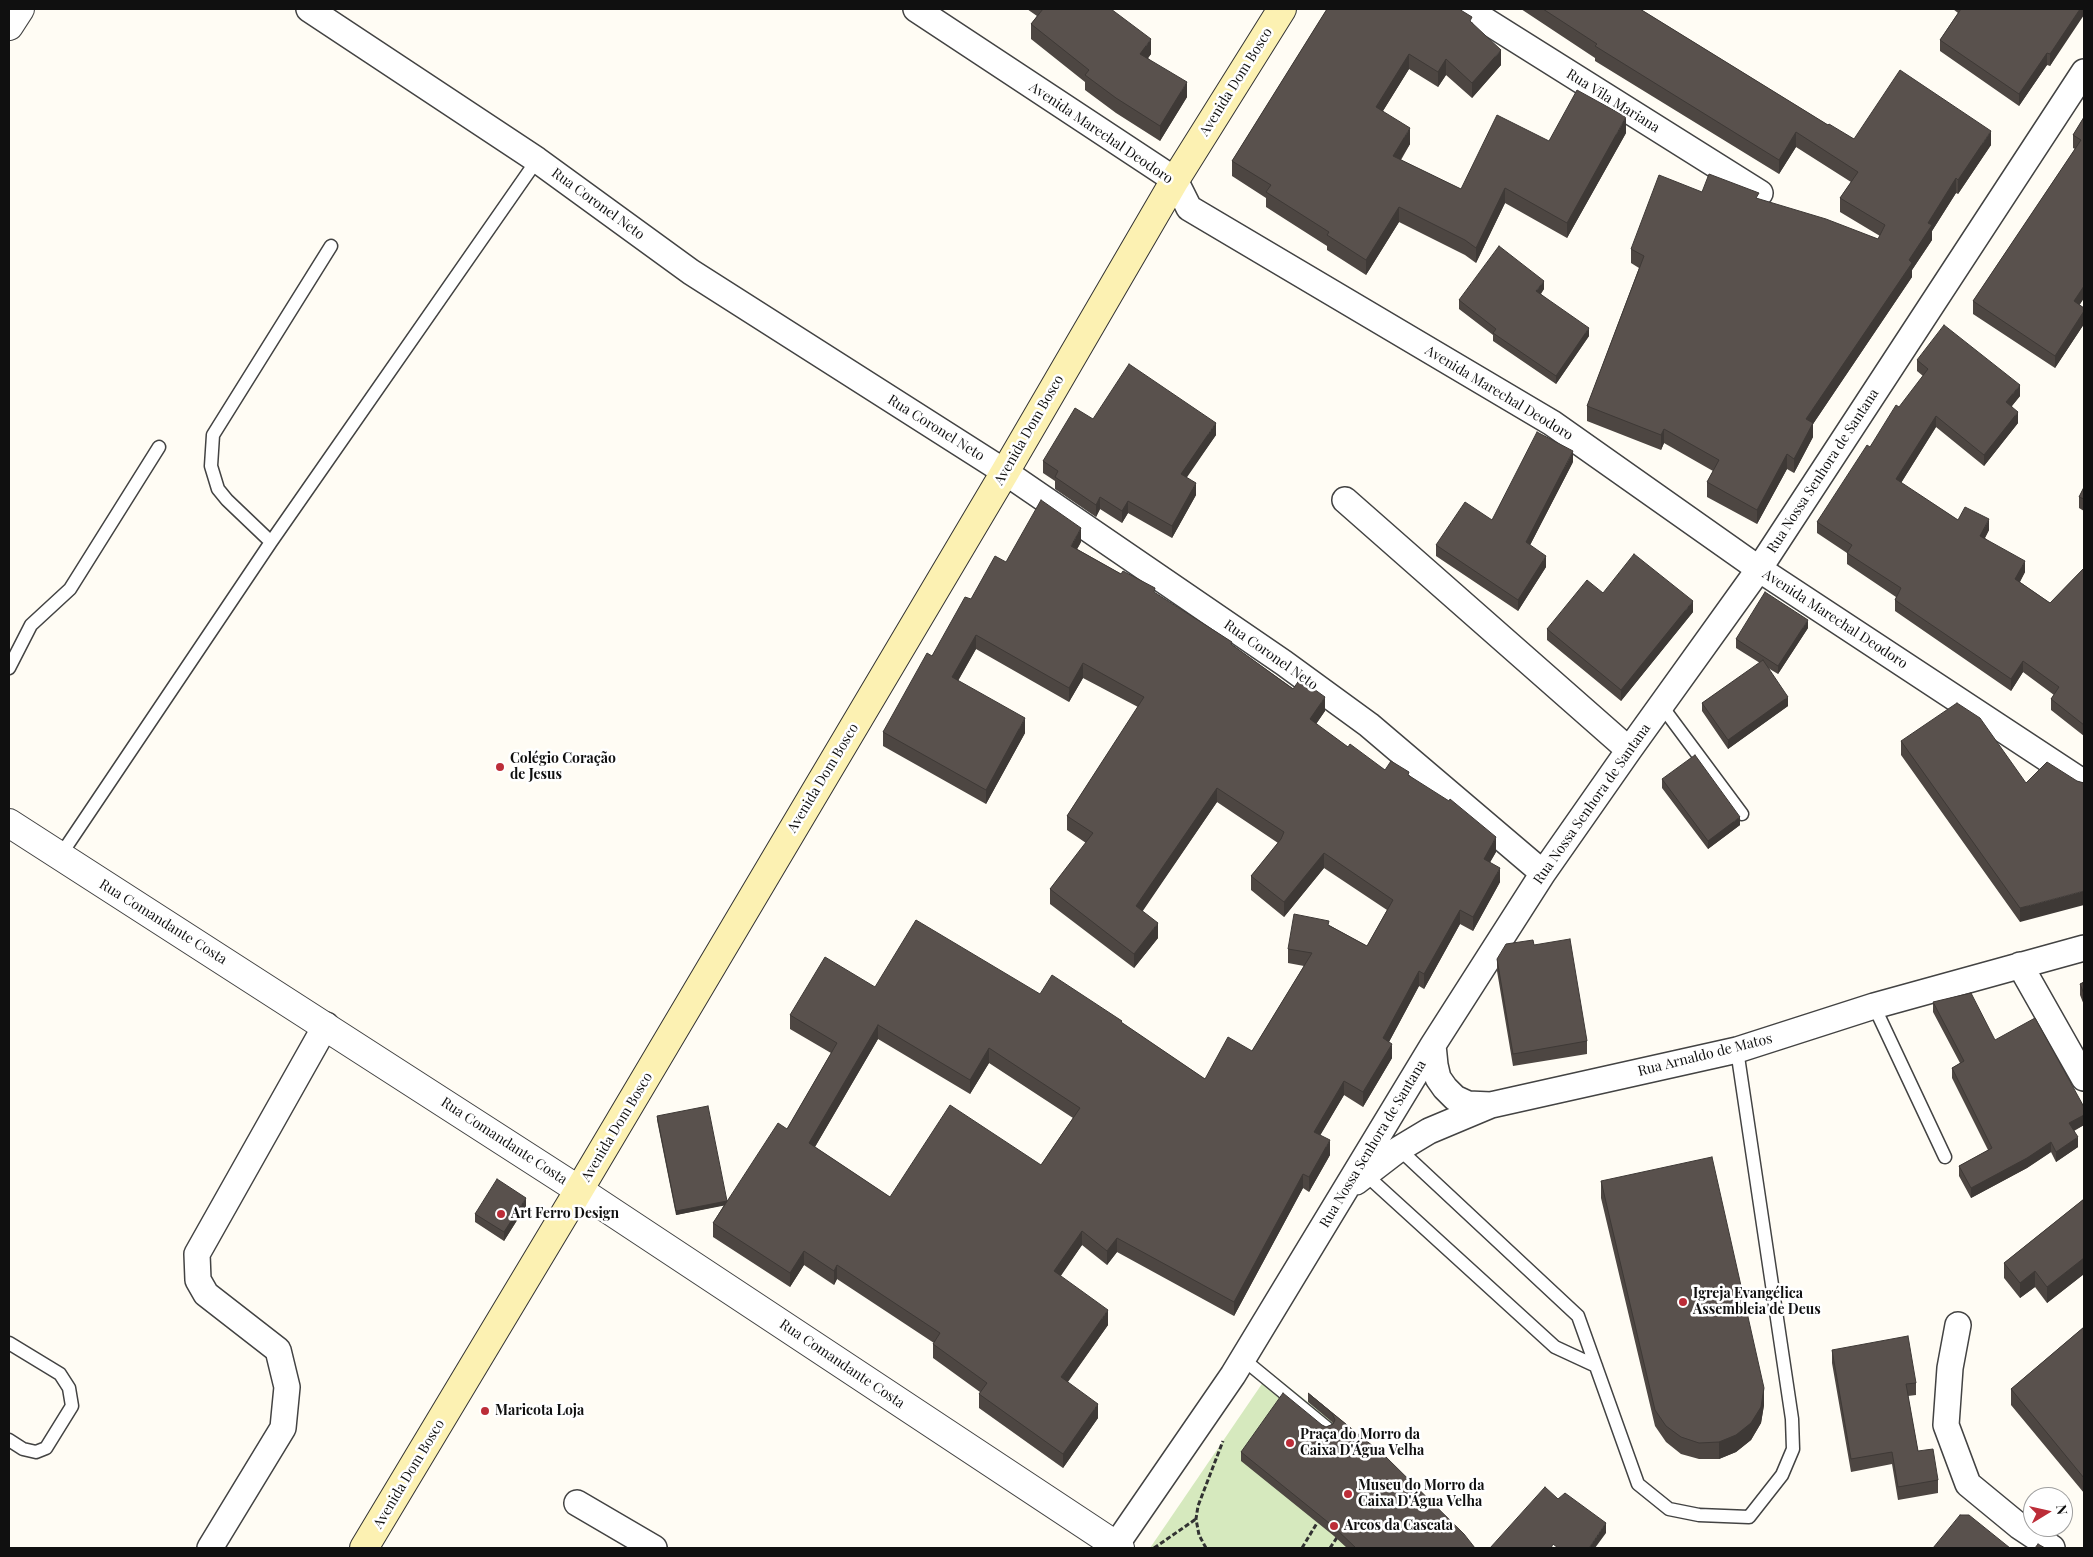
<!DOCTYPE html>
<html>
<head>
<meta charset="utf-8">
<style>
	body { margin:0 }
	#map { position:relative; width:2093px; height:1557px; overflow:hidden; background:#fffcf4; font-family:"Playfair Display",serif }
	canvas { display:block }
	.frame { position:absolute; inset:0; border:10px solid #101010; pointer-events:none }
	.north { position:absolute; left:2023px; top:1487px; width:50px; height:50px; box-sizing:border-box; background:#fff; border:1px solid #9f9f9f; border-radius:50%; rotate:81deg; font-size:14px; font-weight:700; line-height:20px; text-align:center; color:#101010 }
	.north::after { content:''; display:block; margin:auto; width:18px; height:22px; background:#bc2d38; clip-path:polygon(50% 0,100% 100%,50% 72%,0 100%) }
</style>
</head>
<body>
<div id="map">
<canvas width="2093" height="1557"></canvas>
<div class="frame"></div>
<div class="north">N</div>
</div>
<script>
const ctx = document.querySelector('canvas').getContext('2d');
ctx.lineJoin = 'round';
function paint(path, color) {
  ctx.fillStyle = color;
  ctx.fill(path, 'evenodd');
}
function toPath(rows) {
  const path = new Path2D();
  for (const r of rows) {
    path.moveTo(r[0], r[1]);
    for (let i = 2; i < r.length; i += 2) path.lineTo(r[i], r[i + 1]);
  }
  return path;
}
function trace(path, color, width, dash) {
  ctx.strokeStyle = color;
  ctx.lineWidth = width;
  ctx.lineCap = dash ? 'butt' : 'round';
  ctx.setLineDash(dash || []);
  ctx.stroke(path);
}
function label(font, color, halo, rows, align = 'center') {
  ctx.font = font + ' "Playfair Display",serif';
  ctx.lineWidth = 5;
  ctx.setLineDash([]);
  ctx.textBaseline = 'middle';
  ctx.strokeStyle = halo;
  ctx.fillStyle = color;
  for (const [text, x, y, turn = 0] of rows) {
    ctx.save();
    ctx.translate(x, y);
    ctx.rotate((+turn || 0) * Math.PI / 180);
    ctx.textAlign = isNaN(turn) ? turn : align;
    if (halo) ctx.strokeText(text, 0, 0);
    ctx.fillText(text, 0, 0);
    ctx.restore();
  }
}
paint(toPath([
	[1270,1372,1332,1421,1468,1548,1150,1548]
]), '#d6e9be');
const service = toPath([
	[271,542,227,500,218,489,211,466,213,435,331,246],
	[9,668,31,625,70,589,159,447],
	[1661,705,1742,814],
	[60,856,271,542,537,160],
	[1874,1006,1945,1157],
	[1399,1149,1578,1316,1638,1484,1669,1509,1699,1515,1749,1517,1782,1475,1793,1449,1792,1419,1737,1050],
	[1365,1174,1555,1347,1596,1366],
	[9,1343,60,1374,69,1388,72,1406,46,1448,36,1452,23,1449,9,1440],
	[1243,1359,1327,1428]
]);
const minor = toPath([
	[309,9,537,160,691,272,1005,472,1284,663,1369,725,1543,873],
	[916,9,1175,180,1189,208,1552,423,1759,569,2084,783],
	[1467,9,1760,193],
	[1345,500,1629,750],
	[2020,965,2084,1078],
	[1433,1045,1435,1065,1438,1078,1445,1088,1455,1098,1468,1104,1491,1105],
	[1356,1182,1399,1149,1429,1131,1491,1105,1737,1050,1874,1006,2084,948],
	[1958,1325,1950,1368,1946,1425,1968,1484,2019,1526,2052,1548],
	[577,1503,654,1548],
	[1116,1545,1233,1375,1433,1045,1543,873,1629,750,1759,569,2084,72],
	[210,1548,283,1428,287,1387,278,1350,206,1294,198,1280,197,1254,326,1025]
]);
const tertiary = toPath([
	[9,26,20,9],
	[9,823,579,1190,1120,1548]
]);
const secondary = toPath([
	[364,1548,579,1190,1005,472,1175,180,1282,9]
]);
trace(service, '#434343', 15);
trace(minor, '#434343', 28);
trace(tertiary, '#434343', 30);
trace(secondary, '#323232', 30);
trace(toPath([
	[1154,1548,1196,1519],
	[1206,1548,1199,1535,1196,1519,1198,1506,1223,1441],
	[1302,1548,1317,1523],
	[1330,1548,1338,1536]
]), '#323232', 3, [5, 2.5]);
trace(service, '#fff', 12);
trace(minor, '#fff', 25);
trace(tertiary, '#fff', 28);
trace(secondary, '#fcf1b2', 28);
paint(toPath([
	[1027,9,1111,9,1151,54,1148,58,1187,97,1160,141,1116,113,1085,90,1085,82,1031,39,1031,24,1037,16],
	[1327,9,1472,22,1501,65,1472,98,1446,75,1438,87,1409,69,1383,111,1410,144,1401,160,1461,189,1549,141,1626,133,1567,238,1505,203,1476,263,1465,255,1399,222,1366,275,1327,250,1327,246,1266,207,1266,198,1232,176,1232,161],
	[1521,9,1640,9,1828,125,1854,139,1991,145,1958,194,1956,193,1932,231,1932,240,1912,270,1912,277,1813,424,1813,437,1794,473,1787,469,1757,524,1707,497,1707,482,1713,471,1664,443,1661,450,1587,421,1587,406,1639,268,1631,263,1631,249,1702,192,1759,199,1878,239,1880,236,1840,212,1840,198,1851,182,1796,147,1779,174,1595,61,1595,58],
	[1953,9,2084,9,2050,66,2047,65,2019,106,1940,51,1940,40,1958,13],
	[2084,117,2084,298,2079,305,2084,308,2084,324,2055,368,1973,314,1973,301,2075,149,2073,148,2073,135],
	[1544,289,1541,294,1589,336,1556,384,1493,341,1493,335,1459,309,1459,300],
	[1917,360,2020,396,2012,406,2018,423,1984,466,1936,427,1901,483,1958,520,1989,530,1985,538,2025,572,2020,582,2050,603,2084,568,2084,736,2051,710,2051,699,2054,695,2023,672,2011,691,1895,611,1895,600,1896,597,1847,564,1847,553,1817,533,1817,522,1870,447,1923,376,1917,371],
	[1093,419,1216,435,1186,477,1196,495,1172,538,1128,513,1122,523,1100,509,1096,517,1055,489,1055,481,1043,473,1043,461],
	[1573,462,1530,545,1546,567,1518,611,1436,556,1436,545,1492,520],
	[2084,487,2084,511,2079,508,2079,497],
	[1081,542,1077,549,1155,593,1232,645,1325,711,1316,724,1348,747,1385,770,1409,775,1496,852,1490,862,1500,882,1473,931,1460,924,1424,989,1419,986,1389,1042,1392,1058,1363,1107,1344,1095,1320,1135,1330,1155,1309,1192,1303,1188,1234,1316,1117,1252,1107,1265,1082,1245,1060,1276,1108,1325,1068,1382,1098,1418,1063,1468,979,1408,979,1394,980,1392,933,1358,933,1344,934,1343,837,1279,834,1285,804,1265,790,1287,713,1237,713,1223,724,1205,676,1215,657,1120,657,1116,727,1201,787,1129,831,1053,790,1029,790,1015,875,987,1040,994,1122,1023,1205,1079,1252,1051,1304,966,1288,963,1288,949,1329,925,1367,946,1387,910,1324,868,1284,917,1251,890,1251,876,1278,843,1217,802,1142,911,1158,938,1134,968,1050,904,1050,889,1086,843,1067,830,1067,816,1138,707,1083,678,1069,702,976,649,958,681,1025,733,986,804,883,746,883,732,932,656,971,599],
	[878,1039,970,1094,989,1063,1073,1118,1041,1165,890,1197,815,1147],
	[1603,593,1693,612,1621,701,1547,640,1547,629],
	[1808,628,1778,674,1768,668,1788,706,1728,749,1702,711,1702,703,1760,663,1736,648,1736,639],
	[1901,741,2026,783,2077,781,2083,783,2020,922,1901,755],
	[1662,779,1740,825,1708,849,1662,788],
	[1534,945,1587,1041,1587,1054,1513,1066,1497,971,1497,959],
	[2084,982,2084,1005,2080,995,2080,984],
	[1933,1002,1995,1040,2084,1107,2084,1125,2074,1131,2078,1147,2056,1162,2051,1152,2027,1168,1971,1198,1959,1176,1959,1166,1988,1150,1952,1078,1952,1068,1960,1063,1933,1012],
	[1601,1181,1764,1405,1761,1423,1751,1440,1736,1452,1719,1459,1699,1459,1681,1454,1666,1442,1655,1426,1601,1198],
	[2084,1199,2084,1274,2047,1303,2035,1287,2020,1298,2004,1278,2004,1263],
	[526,1206,504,1241,475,1222,475,1214],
	[2084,1327,2084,1493,2011,1405,2011,1389],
	[1832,1350,1916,1383,1916,1395,1908,1396,1918,1451,1938,1480,1938,1493,1898,1500,1892,1464,1851,1472,1832,1363],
	[1308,1393,1385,1456,1475,1548,1347,1548,1334,1536,1241,1461,1241,1452,1322,1425,1326,1427,1333,1424,1332,1422,1308,1402]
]), '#4d4642');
paint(toPath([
	[2080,9,2084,9,2084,15,2050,66,2050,54],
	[1151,39,1151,54,1140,69,1140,54],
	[1501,50,1501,65,1472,98,1472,83],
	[2047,53,2047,65,2019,106,2019,94],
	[1409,54,1409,69,1376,122,1376,107],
	[1446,59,1446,75,1438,87,1438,72],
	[1187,82,1187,97,1160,141,1160,126],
	[1626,117,1626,133,1567,238,1567,223],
	[1410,128,1410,144,1393,171,1393,156],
	[1991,131,1991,145,1958,194,1958,180],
	[1796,132,1796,147,1779,174,1779,160],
	[1956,178,1956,193,1932,231,1932,240,1912,270,1912,277,1813,424,1813,437,1794,473,1794,459,1806,419,1909,260,1928,223],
	[1505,188,1505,203,1476,263,1476,248],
	[1399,207,1399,222,1366,275,1366,260],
	[1544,281,1544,289,1536,299,1536,291],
	[2084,286,2084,298,2074,314,2074,301],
	[2084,311,2084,324,2055,368,2055,356],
	[1589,328,1589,336,1556,384,1556,376],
	[2020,385,2020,396,2006,413,2006,402],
	[2018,412,2018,423,1984,466,1984,455],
	[1936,416,1936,427,1896,491,1896,479],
	[1216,423,1216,435,1181,486,1181,474],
	[1664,429,1664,443,1661,450,1661,435],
	[1573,451,1573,462,1526,553,1526,542],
	[1787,454,1787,469,1757,524,1757,510],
	[1196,483,1196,495,1172,538,1172,526],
	[1100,497,1100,509,1096,517,1096,505],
	[1128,501,1128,513,1122,523,1122,511],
	[1989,519,1989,530,1980,547,1980,536],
	[1081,528,1081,542,1071,560,1071,546],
	[1546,556,1546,567,1518,611,1518,600],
	[2025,561,2025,572,2015,590,2015,579],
	[1693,601,1693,612,1621,701,1621,690],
	[1808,620,1808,628,1778,674,1778,666],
	[976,635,976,649,952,691,952,677],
	[2023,661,2023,672,2011,691,2011,679],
	[1083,663,1083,678,1069,702,1069,688],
	[1325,697,1325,711,1310,733,1310,719],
	[1788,697,1788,706,1728,749,1728,740],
	[1025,718,1025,733,986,804,986,790],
	[1217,788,1217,802,1136,921,1136,906],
	[1740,817,1740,825,1708,849,1708,841],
	[1496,837,1496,852,1484,873,1484,859],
	[1324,853,1324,868,1284,917,1284,902],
	[1500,868,1500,882,1473,931,1473,917],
	[2084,891,2084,905,2020,922,2020,908],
	[1460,910,1460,924,1424,989,1424,974],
	[1158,923,1158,938,1134,968,1134,954],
	[1419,971,1419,986,1383,1053,1383,1038],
	[878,1025,878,1039,809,1157,809,1143],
	[1392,1044,1392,1058,1363,1107,1363,1092],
	[989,1048,989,1063,970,1094,970,1080],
	[1344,1081,1344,1095,1314,1146,1314,1132],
	[2084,1115,2084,1125,2069,1133,2069,1123],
	[2078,1137,2078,1147,2056,1162,2056,1152],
	[1330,1140,1330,1155,1309,1192,1309,1177],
	[2051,1142,2051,1152,2027,1168,1971,1198,1971,1188],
	[1303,1174,1303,1188,1234,1316,1234,1302],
	[526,1198,526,1206,504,1241,504,1232],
	[727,1201,727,1205,676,1215,676,1211],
	[1082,1231,1082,1245,1054,1286,1054,1271],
	[1117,1238,1117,1252,1107,1265,1107,1251],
	[804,1251,804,1265,790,1287,790,1273],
	[2084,1258,2084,1274,2047,1303,2047,1287],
	[837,1265,837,1279,834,1285,834,1271],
	[2035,1271,2035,1287,2020,1298,2020,1283],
	[1108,1310,1108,1325,1061,1391,1061,1377],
	[1764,1388,1764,1405,1761,1423,1751,1440,1736,1452,1719,1459,1719,1442],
	[1098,1404,1098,1418,1063,1468,1063,1454],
	[1606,1523,1606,1533,1595,1548,1589,1548]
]), '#3e3936');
const building = toPath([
	[1043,9,1111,9,1151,39,1140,54,1187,82,1160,126,1116,98,1085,75,1089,70,1031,24,1043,9],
	[1327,9,1459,9,1472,17,1470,21,1501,50,1472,83,1446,59,1438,72,1409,54,1376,107,1410,128,1393,156,1461,189,1497,115,1549,141,1577,90,1626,117,1567,223,1505,188,1476,248,1465,240,1399,207,1366,260,1327,235,1329,232,1266,192,1271,185,1232,161,1327,9],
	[1543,9,1640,9,1828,125,1829,124,1854,139,1900,70,1991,131,1958,180,1956,178,1928,223,1932,225,1909,260,1912,263,1806,419,1813,423,1794,459,1787,454,1757,510,1707,482,1719,460,1664,429,1661,435,1587,406,1644,256,1631,249,1659,175,1702,192,1709,174,1759,193,1756,198,1826,219,1878,239,1885,225,1840,198,1858,172,1796,132,1779,160,1595,46,1597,44,1543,9],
	[1961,9,2080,9,2050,54,2047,53,2019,94,1940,40,1961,9],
	[2084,117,2084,286,2074,301,2084,308,2084,311,2055,356,1973,301,2081,140,2073,135,2084,117],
	[1499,246,1544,281,1536,291,1589,328,1556,376,1493,333,1496,329,1459,300,1499,246],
	[1944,325,2020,385,2006,402,2018,412,1984,455,1936,416,1896,479,1958,520,1965,507,1989,519,1980,536,2025,561,2015,579,2050,603,2084,568,2084,725,2051,699,2059,687,2023,661,2011,679,1895,600,1901,588,1847,553,1852,545,1817,522,1867,445,1870,447,1896,405,1899,407,1928,369,1917,360,1944,325],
	[1129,364,1216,423,1181,474,1196,483,1172,526,1128,501,1122,511,1100,497,1096,505,1055,477,1058,471,1043,461,1075,408,1093,419,1129,364],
	[1537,432,1573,451,1526,542,1546,556,1518,600,1436,545,1465,502,1492,520,1537,432],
	[2084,487,2084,499,2079,497,2084,487],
	[1041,500,1081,528,1071,546,1121,574,1123,571,1155,588,1154,592,1232,642,1231,644,1293,689,1300,679,1325,697,1310,719,1348,747,1350,744,1385,770,1391,761,1409,772,1408,775,1449,801,1450,799,1496,837,1484,859,1500,868,1473,917,1460,910,1424,974,1419,971,1383,1038,1392,1044,1363,1092,1344,1081,1314,1132,1330,1140,1309,1177,1303,1174,1234,1302,1117,1238,1107,1251,1082,1231,1054,1271,1108,1310,1061,1377,1098,1404,1063,1454,979,1394,987,1383,933,1344,940,1333,837,1265,834,1271,804,1251,790,1273,713,1223,778,1123,787,1129,837,1043,790,1015,825,957,875,987,916,920,1040,994,1052,975,1122,1021,1121,1022,1205,1079,1228,1037,1252,1051,1312,953,1288,949,1294,914,1329,921,1328,925,1367,946,1393,900,1324,853,1284,902,1251,876,1281,839,1284,832,1217,788,1136,906,1158,923,1134,954,1050,889,1093,833,1067,816,1144,697,1083,663,1069,688,976,635,952,677,1025,718,986,790,883,732,927,653,932,656,965,597,971,599,995,556,1006,562,1041,500],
	[878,1025,970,1080,989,1048,1080,1108,1041,1165,950,1105,890,1197,809,1143,878,1025],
	[1634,554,1693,601,1621,690,1547,629,1587,580,1603,593,1634,554],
	[1765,592,1808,620,1778,666,1736,639,1765,592],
	[1763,660,1788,697,1728,740,1702,703,1763,660],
	[1957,703,1980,718,2026,783,2047,762,2077,781,2084,783,2084,891,2020,908,1901,741,1957,703],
	[1695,755,1740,817,1708,841,1662,779,1695,755],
	[1570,939,1587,1041,1513,1054,1497,959,1506,944,1533,940,1534,945,1570,939],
	[2084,982,2084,994,2080,984,2084,982],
	[1971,993,1995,1040,2035,1018,2084,1107,2084,1115,2069,1123,2078,1137,2056,1152,2051,1142,2027,1158,1971,1188,1959,1166,1992,1148,1952,1068,1964,1061,1933,1002,1971,993],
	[708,1106,727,1201,676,1211,657,1116,708,1106],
	[1712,1157,1764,1388,1761,1407,1751,1423,1736,1435,1719,1442,1699,1443,1681,1437,1666,1426,1655,1410,1601,1181,1712,1157],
	[497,1179,526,1198,504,1232,475,1214,497,1179],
	[2084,1199,2084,1258,2047,1287,2035,1271,2020,1283,2004,1263,2084,1199],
	[2084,1327,2084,1478,2011,1389,2084,1327],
	[1908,1336,1916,1383,1906,1384,1918,1451,1933,1449,1938,1480,1898,1487,1892,1452,1851,1459,1832,1350,1908,1336],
	[1283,1393,1322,1425,1326,1427,1333,1424,1335,1420,1332,1413,1308,1393,1385,1456,1464,1534,1475,1548,1356,1548,1334,1527,1241,1452,1283,1393],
	[1545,1487,1558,1499,1565,1493,1606,1523,1589,1548,1558,1548,1553,1544,1551,1548,1490,1548,1545,1487],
	[1960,1515,1969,1515,2010,1548,1933,1548,1960,1515],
	[2038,1544,2045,1548,2035,1548,2038,1544]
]);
paint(building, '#59514d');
trace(building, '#3e3936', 1);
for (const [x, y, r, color] of [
	[500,767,5,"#bc2d38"],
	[501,1214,5,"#bc2d38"],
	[1683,1302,5,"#bc2d38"],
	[485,1411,5,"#bc2d38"],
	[1290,1443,5,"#bc2d38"],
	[1348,1494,5,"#bc2d38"],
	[1334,1526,5,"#bc2d38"]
]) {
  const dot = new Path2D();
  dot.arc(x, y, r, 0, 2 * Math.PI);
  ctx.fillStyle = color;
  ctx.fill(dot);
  trace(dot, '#fff', 2);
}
label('14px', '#101010', '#fff', [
	["Avenida Dom Bosco",1236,82,-58],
	["Rua Vila Mariana",1613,101,32],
	["Avenida Marechal Deodoro",1101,133,34],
	["Rua Coronel Neto",598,204,36],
	["Avenida Marechal Deodoro",1499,393,31],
	["Rua Coronel Neto",936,428,32],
	["Avenida Dom Bosco",1029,430,-60],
	["Rua Nossa Senhora de Santana",1823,471,-57],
	["Avenida Marechal Deodoro",1835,619,33],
	["Rua Coronel Neto",1271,655,35],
	["Avenida Dom Bosco",823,778,-59],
	["Rua Nossa Senhora de Santana",1592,804,-55],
	["Rua Comandante Costa",163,922,32],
	["Rua Arnaldo de Matos",1705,1055,-14],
	["Avenida Dom Bosco",617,1127,-59],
	["Rua Comandante Costa",504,1141,33],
	["Rua Nossa Senhora de Santana",1373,1144,-59],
	["Rua Comandante Costa",842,1364,34],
	["Avenida Dom Bosco",409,1474,-59]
]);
label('bold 14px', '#101010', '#fff', [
	["Colégio Coração",510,759],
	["de Jesus",510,775],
	["Art Ferro Design",511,1214],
	["Igreja Evangélica",1693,1294],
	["Assembleia de Deus",1693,1310],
	["Maricota Loja",495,1411],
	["Praça do Morro da",1300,1435],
	["Caixa D'Água Velha",1300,1451],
	["Museu do Morro da",1358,1486],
	["Caixa D'Água Velha",1358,1502],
	["Arcos da Cascata",1344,1526]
], 'left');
</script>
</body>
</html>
